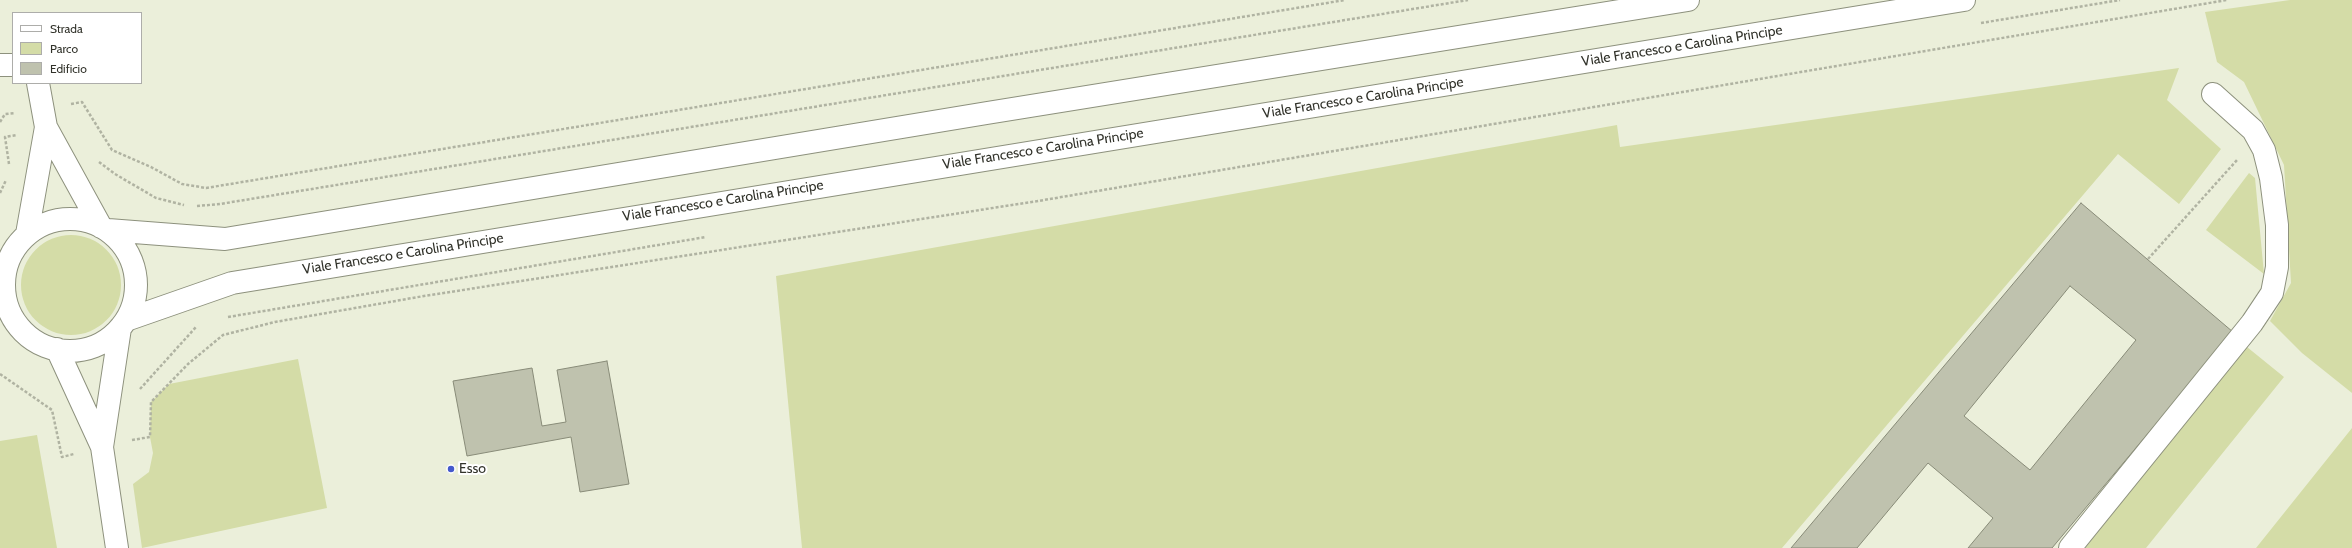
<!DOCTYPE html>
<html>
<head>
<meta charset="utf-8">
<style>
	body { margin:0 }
	#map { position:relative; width:2352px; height:548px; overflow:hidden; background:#ebefda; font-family:Cabin,sans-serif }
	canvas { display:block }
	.legend { position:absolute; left:12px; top:12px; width:130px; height:72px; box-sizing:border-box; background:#fff; border:1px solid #adadaa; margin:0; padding:5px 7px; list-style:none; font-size:12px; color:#31322a }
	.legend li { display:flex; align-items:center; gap:8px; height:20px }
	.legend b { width:20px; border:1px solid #adadaa }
</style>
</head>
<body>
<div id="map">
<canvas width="2352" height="548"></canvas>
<ul class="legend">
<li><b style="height:5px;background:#fff"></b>Strada</li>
<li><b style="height:11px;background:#d4dca7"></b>Parco</li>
<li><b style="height:11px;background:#bfc2ae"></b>Edificio</li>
</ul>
</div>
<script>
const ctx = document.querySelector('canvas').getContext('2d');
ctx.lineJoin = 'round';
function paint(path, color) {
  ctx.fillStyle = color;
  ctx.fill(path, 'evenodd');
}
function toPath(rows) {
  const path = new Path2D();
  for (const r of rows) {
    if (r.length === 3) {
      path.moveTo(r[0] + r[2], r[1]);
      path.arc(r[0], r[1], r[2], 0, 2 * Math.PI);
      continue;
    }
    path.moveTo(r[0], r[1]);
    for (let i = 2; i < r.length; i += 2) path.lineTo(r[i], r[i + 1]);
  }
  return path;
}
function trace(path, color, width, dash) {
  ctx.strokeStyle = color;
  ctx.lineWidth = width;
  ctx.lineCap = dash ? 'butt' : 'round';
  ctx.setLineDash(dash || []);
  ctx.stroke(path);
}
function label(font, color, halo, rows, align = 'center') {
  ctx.font = font + ' Cabin,sans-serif';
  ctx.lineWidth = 4;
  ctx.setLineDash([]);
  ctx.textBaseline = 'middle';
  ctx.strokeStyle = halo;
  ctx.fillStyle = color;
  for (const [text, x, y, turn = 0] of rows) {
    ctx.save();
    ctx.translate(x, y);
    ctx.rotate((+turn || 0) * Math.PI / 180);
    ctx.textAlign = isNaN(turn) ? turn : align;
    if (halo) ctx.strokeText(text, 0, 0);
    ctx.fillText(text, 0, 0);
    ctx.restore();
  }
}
paint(toPath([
	[2290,0,2352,0,2352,393,2302,353,2270,321,2291,283,2284,165,2244,82,2217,62,2205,12],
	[2179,68,2167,100,2221,149,2179,204,2118,154,1782,548,802,548,776,276,1617,125,1620,147],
	[2249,173,2255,178,2264,274,2206,230],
	[71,285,50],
	[2247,347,2284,377,2146,548,2085,548],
	[298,359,327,508,142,548,133,484,149,472,153,453,150,437,151,402,169,384],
	[2352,428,2352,548,2256,548],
	[37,435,57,548,0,548,0,441]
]), '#d4dca7');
const building = toPath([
	[2081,203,2233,332,2052,548,1968,548,1993,518,1928,463,1857,548,1791,548,2081,203],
	[2070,286,2136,340,2030,470,1964,416,2070,286],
	[607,361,629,484,580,492,571,437,467,456,453,381,532,368,542,426,566,422,557,370,607,361]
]);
paint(building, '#bfc2ae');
trace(building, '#888b78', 1);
const minor = toPath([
	[0,65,13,65],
	[46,127,101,227],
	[70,285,66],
	[108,230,225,239,987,113,1688,0],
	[27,234,46,127,38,83],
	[126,320,232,283,1964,0],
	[57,349,102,447,117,548],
	[102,447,120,328],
	[2070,548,2252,323,2272,293,2277,267,2277,225,2271,178,2264,150,2253,130,2213,94]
]);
trace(minor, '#8d917d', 24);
trace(toPath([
	[1981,23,2120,0],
	[71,104,82,102,112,150,151,167,182,184,206,188,1345,0],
	[0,122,5,114,15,113],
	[99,162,115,174,156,198,184,205],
	[9,164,5,137,17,135],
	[0,193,6,180],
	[197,206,220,204,1468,0],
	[2148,259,2237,160],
	[228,317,706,237],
	[0,374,52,410,62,457,74,454],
	[140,389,196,327],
	[132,440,150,437,151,402,188,364,223,335,275,322,424,296,1038,201,2227,0]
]), '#b0b3a2', 2.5, [3, 2]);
trace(minor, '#fff', 22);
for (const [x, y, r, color] of [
	[451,469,4,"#4459cc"]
]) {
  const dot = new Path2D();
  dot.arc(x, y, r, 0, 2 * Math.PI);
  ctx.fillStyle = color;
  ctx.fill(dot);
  trace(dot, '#fff', 1.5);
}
label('14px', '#31322a', '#fff', [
	["Viale Francesco e Carolina Principe",1682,46,-9],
	["Viale Francesco e Carolina Principe",1363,98,-9],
	["Viale Francesco e Carolina Principe",1043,149,-9],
	["Viale Francesco e Carolina Principe",723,201,-9],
	["Viale Francesco e Carolina Principe",403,254,-9]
]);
label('14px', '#31322a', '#fff', [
	["Esso",459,469]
], 'left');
</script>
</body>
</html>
